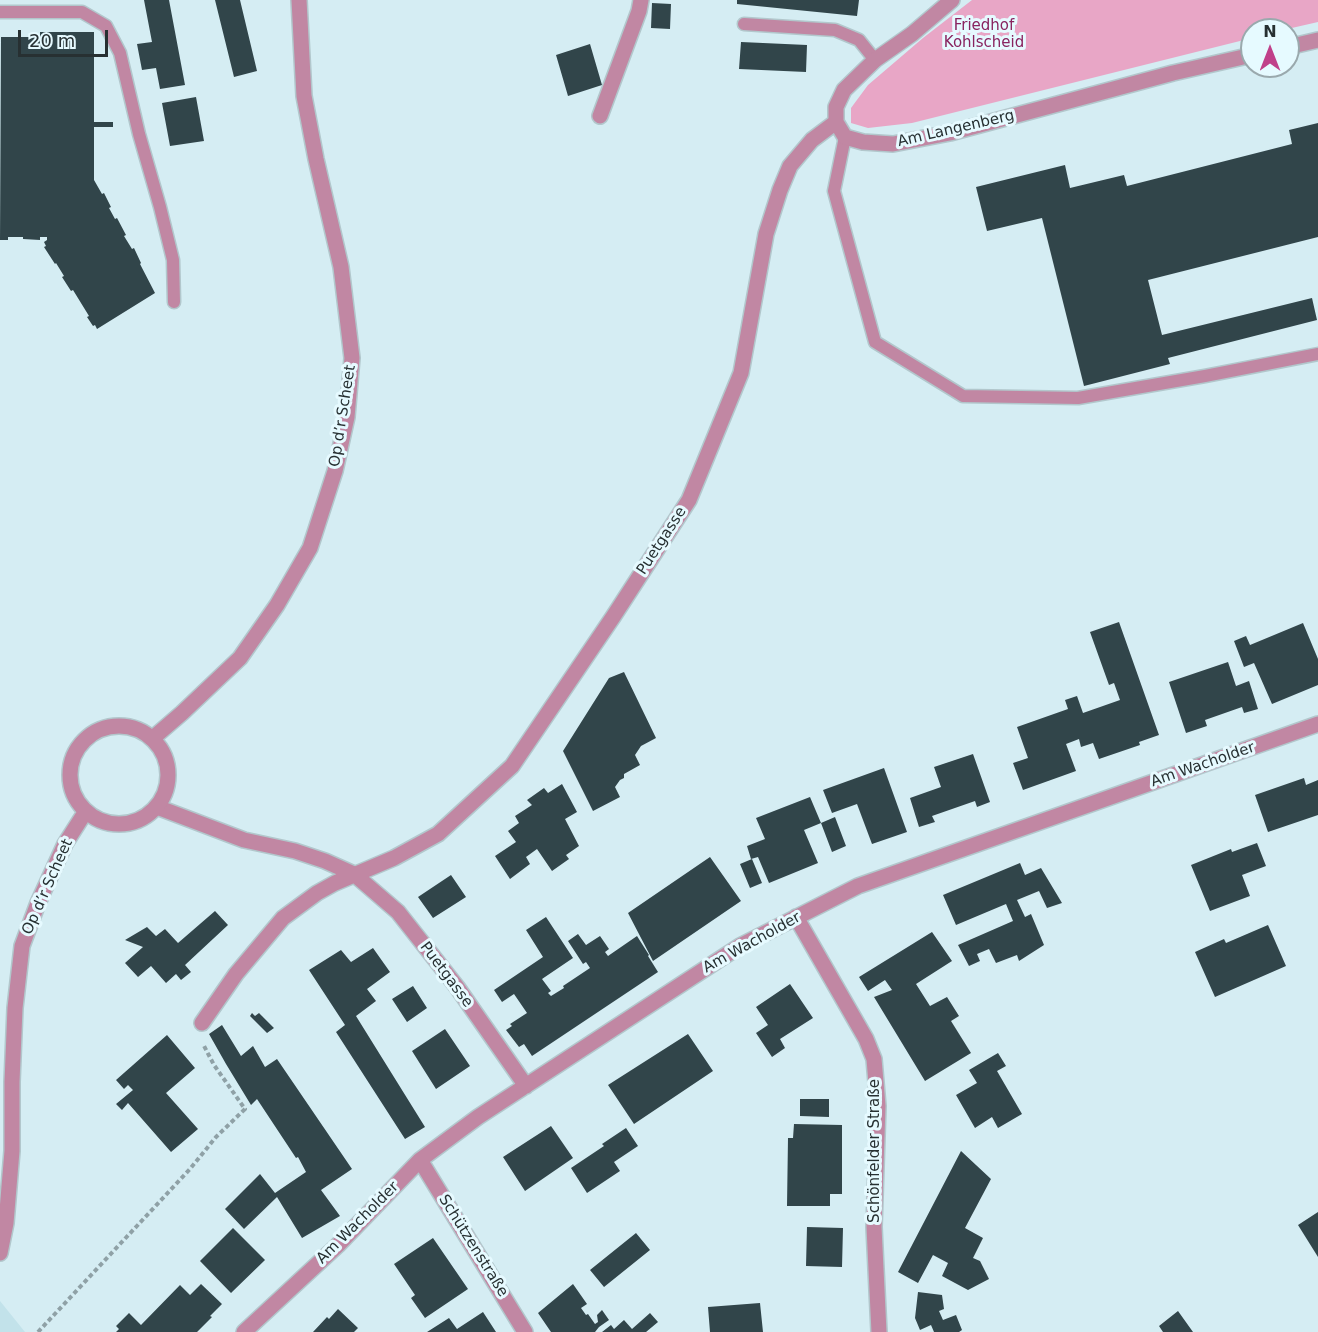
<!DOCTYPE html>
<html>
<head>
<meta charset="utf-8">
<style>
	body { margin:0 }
	#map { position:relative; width:1318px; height:1332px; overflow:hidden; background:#d5edf3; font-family:"DejaVu Sans",sans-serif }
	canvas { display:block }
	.north { position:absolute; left:1240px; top:18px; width:60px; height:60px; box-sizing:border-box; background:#e6faff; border:2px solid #9aa9ad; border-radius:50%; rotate:0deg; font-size:16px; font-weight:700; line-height:24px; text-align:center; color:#273032 }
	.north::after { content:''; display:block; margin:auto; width:21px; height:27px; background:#c0408a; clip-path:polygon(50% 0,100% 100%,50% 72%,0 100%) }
	.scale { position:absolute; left:18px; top:30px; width:90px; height:27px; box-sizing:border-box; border:3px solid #273032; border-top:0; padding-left:8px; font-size:18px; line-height:21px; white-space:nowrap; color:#273032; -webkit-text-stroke:4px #e6faff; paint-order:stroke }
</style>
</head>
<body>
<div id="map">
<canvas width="1318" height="1332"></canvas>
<div class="north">N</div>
<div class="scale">20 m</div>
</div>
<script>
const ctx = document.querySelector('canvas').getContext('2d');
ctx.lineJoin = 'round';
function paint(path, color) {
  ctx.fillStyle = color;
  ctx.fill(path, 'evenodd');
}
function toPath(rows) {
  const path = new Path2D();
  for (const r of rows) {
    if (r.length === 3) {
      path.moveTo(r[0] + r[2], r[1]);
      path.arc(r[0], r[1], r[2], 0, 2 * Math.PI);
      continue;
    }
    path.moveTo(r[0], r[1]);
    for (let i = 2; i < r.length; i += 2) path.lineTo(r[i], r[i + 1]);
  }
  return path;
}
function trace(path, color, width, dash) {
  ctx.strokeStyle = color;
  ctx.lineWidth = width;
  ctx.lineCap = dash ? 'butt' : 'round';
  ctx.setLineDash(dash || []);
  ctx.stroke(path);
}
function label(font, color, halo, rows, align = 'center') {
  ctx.font = font + ' "DejaVu Sans",sans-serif';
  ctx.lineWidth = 6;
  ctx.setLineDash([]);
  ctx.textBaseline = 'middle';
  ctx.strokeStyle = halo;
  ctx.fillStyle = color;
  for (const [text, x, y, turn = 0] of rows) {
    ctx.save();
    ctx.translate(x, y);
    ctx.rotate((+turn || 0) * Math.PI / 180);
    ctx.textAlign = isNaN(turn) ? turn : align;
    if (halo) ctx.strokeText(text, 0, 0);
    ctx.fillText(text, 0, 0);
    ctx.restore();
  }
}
paint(toPath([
	[0,1301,25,1332,0,1332]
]), '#c2e2ea');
paint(toPath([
	[972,0,1318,0,1318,22,1283,30,1252,30,1252,38,912,123,868,128,851,123,851,108,868,85,923,38]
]), '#e8a6c6');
paint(toPath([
	[144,0,169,0,185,85,160,89,156,68,142,70,137,44,152,42],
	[215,0,240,0,257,71,234,77],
	[737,0,859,0,857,16,737,4],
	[652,3,671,4,670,29,651,28],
	[40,32,94,32,94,122,113,122,113,127,94,127,94,180,102,194,104,193,111,207,109,208,115,219,117,218,126,235,124,236,132,249,134,248,141,263,140,264,155,293,97,329,95,325,93,326,87,317,89,316,73,290,71,291,62,277,64,276,56,263,55,264,44,247,46,246,44,242,47,240,47,237,40,237,40,240,23,239,23,237,8,237,8,240,0,240,1,37,40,37],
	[741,42,807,45,806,72,739,69],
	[590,44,602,85,568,96,556,55],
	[196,97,204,141,170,146,162,103],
	[1318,123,1318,237,1148,280,1162,335,1312,298,1317,320,1168,358,1170,364,1084,386,1042,218,987,231,976,187,1065,165,1070,188,1124,175,1127,186,1292,144,1289,130],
	[1119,622,1159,735,1139,742,1140,745,1099,759,1093,743,1081,747,1079,739,1066,744,1076,771,1023,790,1013,763,1028,758,1017,727,1068,709,1065,700,1077,696,1083,713,1120,700,1114,683,1109,685,1090,632],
	[1303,623,1318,659,1318,685,1272,704,1254,663,1244,667,1234,641,1246,636,1250,645],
	[1228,662,1236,686,1249,681,1258,709,1244,713,1242,707,1205,720,1207,726,1186,733,1169,682],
	[624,672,656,738,641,746,635,755,640,765,624,774,624,778,620,780,615,787,620,797,593,811,563,751,609,678],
	[973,754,990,802,977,807,975,801,932,816,935,822,919,827,910,798,941,787,934,767],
	[884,768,907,832,872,844,857,804,832,813,823,790],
	[1304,778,1306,785,1318,780,1318,815,1268,832,1255,795],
	[562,784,577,812,565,819,579,846,566,855,569,859,552,871,537,849,526,857,530,864,510,879,495,856,516,842,508,831,519,823,515,816,532,805,527,800,544,788,548,793],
	[810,797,821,823,804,830,818,863,769,883,758,857,751,859,747,846,765,839,756,818],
	[835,817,846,846,832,852,821,823],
	[1257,843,1266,866,1242,875,1250,896,1210,911,1191,865,1231,849,1232,852],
	[710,857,741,901,653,961,628,913],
	[752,859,762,883,750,888,740,864],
	[1020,863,1025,875,1041,868,1062,903,1047,908,1039,891,1017,900,1025,917,1031,914,1044,945,1019,961,1017,955,996,963,989,949,977,954,980,961,969,966,958,945,1013,921,1006,904,956,925,943,895],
	[451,875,466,897,433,918,418,897],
	[215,911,228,925,185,965,191,972,181,980,176,974,166,983,151,966,138,977,125,963,143,947,125,940,147,927,156,936,165,929,178,943],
	[546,917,573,958,542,979,551,991,548,993,551,996,564,988,563,986,590,968,586,962,583,964,568,941,578,934,586,945,600,936,609,949,605,952,608,956,637,936,649,955,648,956,658,972,532,1056,524,1044,519,1047,506,1030,512,1026,510,1024,527,1013,514,994,502,1002,494,990,543,957,526,930],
	[1268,925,1286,966,1215,997,1195,952,1224,939,1226,943],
	[932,932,952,961,916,984,930,1006,947,997,959,1016,951,1021,971,1053,925,1081,874,997,892,990,885,980,868,991,859,977],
	[373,948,390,972,367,989,376,1001,356,1016,425,1127,405,1139,336,1032,345,1025,309,970,341,950,351,962],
	[790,984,813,1018,780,1039,785,1048,772,1057,756,1033,768,1025,756,1007],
	[413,986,427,1008,407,1022,392,999],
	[252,1013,255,1016,259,1013,274,1028,267,1033,250,1016],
	[222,1025,241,1056,253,1046,265,1067,277,1059,352,1169,321,1190,340,1216,302,1238,277,1197,244,1229,225,1209,260,1174,275,1193,306,1172,298,1157,296,1158,257,1099,251,1105,226,1064,209,1034],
	[445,1029,470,1066,436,1089,412,1051],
	[688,1034,713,1071,634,1124,608,1085],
	[167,1035,195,1068,166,1093,198,1129,171,1152,128,1103,122,1110,116,1104,133,1090,128,1085,124,1089,116,1080],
	[998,1053,1006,1066,997,1071,1022,1114,998,1128,992,1117,975,1128,956,1095,977,1083,969,1070],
	[800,1099,829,1099,829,1117,800,1116],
	[794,1124,842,1125,842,1194,830,1194,830,1206,787,1206,788,1138,793,1138],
	[551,1126,573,1158,525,1191,503,1157],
	[626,1128,638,1146,614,1162,620,1171,587,1193,571,1168,604,1146,602,1144],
	[961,1151,991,1179,965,1228,983,1238,973,1258,980,1261,989,1279,968,1290,942,1276,948,1263,933,1255,918,1283,898,1272],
	[1318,1212,1318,1257,1298,1225],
	[807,1227,843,1228,842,1267,806,1266],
	[233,1228,265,1260,231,1293,200,1261],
	[636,1233,650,1250,604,1287,590,1270],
	[433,1238,468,1289,425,1318,411,1298,415,1295,394,1264],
	[201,1284,222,1304,210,1316,212,1317,197,1332,116,1332,119,1329,116,1326,129,1313,141,1325,180,1285,190,1295],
	[573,1284,587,1304,581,1308,586,1315,588,1314,595,1324,598,1322,597,1315,602,1310,609,1320,599,1327,595,1332,551,1332,538,1313],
	[918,1292,942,1295,944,1309,939,1311,943,1320,956,1315,962,1330,959,1332,934,1332,931,1325,920,1330,915,1318],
	[760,1303,763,1332,710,1332,708,1307],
	[338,1309,358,1328,354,1332,313,1332,327,1317,329,1319],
	[1178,1311,1193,1332,1163,1332,1159,1326],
	[483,1312,496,1332,427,1332,449,1318,457,1329],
	[650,1313,658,1322,646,1332,602,1332,611,1325,614,1329,624,1320,632,1329]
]), '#31454a');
const service = toPath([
	[0,12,82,12,106,26,120,53,139,134,160,207,173,260,174,302],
	[744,24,835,30,859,40,875,60],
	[845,137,834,191,875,342,963,396,1078,398,1205,376,1318,354]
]);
const minor = toPath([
	[952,0,912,34,875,60,844,90,836,107,836,122,845,137,863,142,893,144,950,133,1173,73,1252,55],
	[1288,47,1318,40],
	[600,116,639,11,641,0],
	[157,807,244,840,295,851,325,861,354,874,398,912,457,987,526,1086],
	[796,917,866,1039,874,1059,878,1106,874,1227,879,1332],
	[202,1023,236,974,283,918,317,893,335,883,394,858,438,834,512,766,613,617,689,500,741,373,766,234,780,190,790,166,812,140,836,122],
	[420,1160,525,1332],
	[244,1332,338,1245,420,1160,478,1117,740,946,858,886,1318,724]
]);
const tertiary = toPath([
	[119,775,49],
	[153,738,182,713,240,658,277,605,310,548,335,471,347,417,352,358,341,267,316,159,304,96,299,0],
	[0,1253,6,1223,12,1151,12,1082,15,1008,22,946,38,903,65,844,86,811]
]);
trace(service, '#b2c7cc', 15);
trace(minor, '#b2c7cc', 18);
trace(tertiary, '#b2c7cc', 18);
trace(toPath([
	[38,1332,190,1169,216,1137,245,1109,214,1065,203,1044]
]), '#8fa1a6', 4, [4.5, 3]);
trace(service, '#c187a3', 12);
trace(minor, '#c187a3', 15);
trace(tertiary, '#c187a3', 15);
label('15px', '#892460', '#e6faff', [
	["Friedhof",984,26],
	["Kohlscheid",984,43]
]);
label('15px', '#273032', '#e6faff', [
	["Am Langenberg",956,129,-13],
	["Op d’r Scheet",343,416,-81],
	["Puetgasse",662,541,-57],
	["Am Wacholder",1203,765,-19],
	["Op d’r Scheet",48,887,-66],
	["Am Wacholder",752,943,-29],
	["Puetgasse",446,975,53],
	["Schönfelder Straße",875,1151,-90],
	["Am Wacholder",358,1223,-45],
	["Schützenstraße",473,1246,58]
]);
</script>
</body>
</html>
